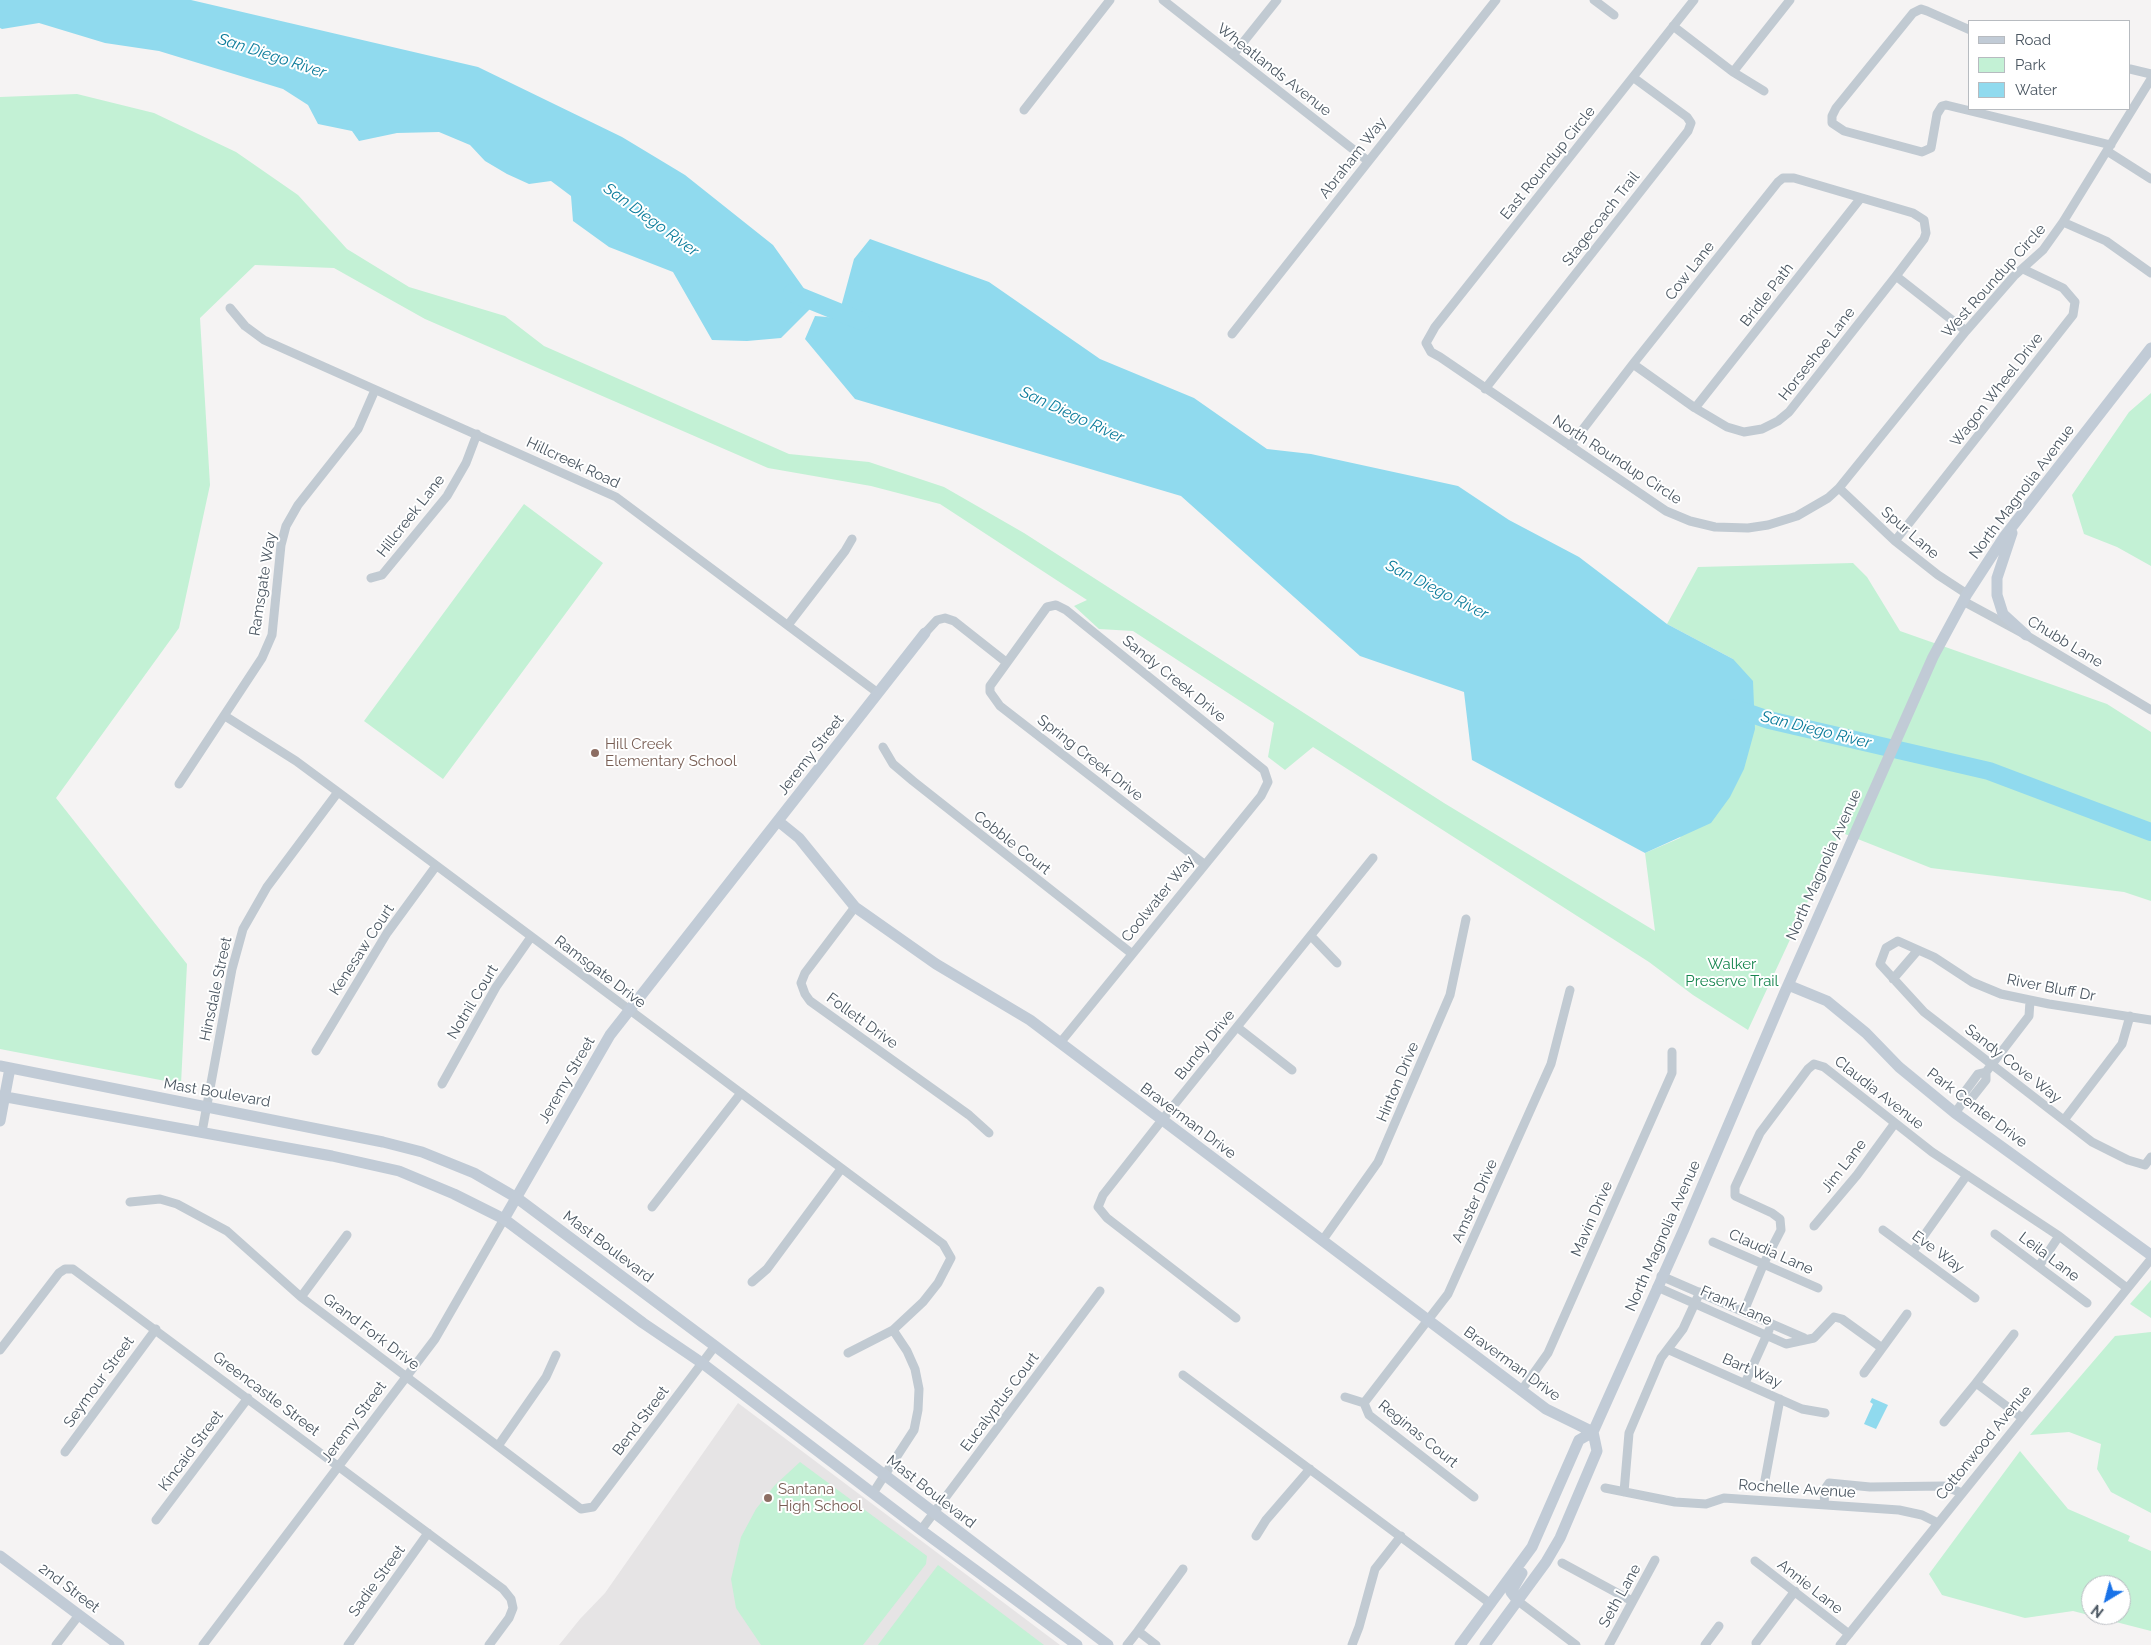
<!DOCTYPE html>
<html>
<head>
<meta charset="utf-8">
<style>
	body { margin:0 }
	#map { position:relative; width:2151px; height:1645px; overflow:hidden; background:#f5f3f3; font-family:Raleway,sans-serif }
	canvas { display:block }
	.legend { position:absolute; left:1968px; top:20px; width:162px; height:90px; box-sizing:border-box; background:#fff; border:1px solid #b7bbc0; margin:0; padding:6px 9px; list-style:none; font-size:15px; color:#4a5661 }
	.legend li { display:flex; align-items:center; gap:10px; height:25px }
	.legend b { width:25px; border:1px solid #b7bbc0 }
	.north { position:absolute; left:2081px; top:1575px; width:50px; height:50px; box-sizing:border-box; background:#fff; border:1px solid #b7bbc0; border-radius:50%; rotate:217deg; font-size:14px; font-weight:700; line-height:20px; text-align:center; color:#4a5661 }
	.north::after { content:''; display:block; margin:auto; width:18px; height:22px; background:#1a73e8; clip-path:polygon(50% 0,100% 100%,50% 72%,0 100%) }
</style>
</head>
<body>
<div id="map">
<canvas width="2151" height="1645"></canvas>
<ul class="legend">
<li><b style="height:6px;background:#c1cbd6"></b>Road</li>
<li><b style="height:14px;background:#c3f1d5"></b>Park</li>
<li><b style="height:14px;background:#90daee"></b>Water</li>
</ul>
<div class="north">N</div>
</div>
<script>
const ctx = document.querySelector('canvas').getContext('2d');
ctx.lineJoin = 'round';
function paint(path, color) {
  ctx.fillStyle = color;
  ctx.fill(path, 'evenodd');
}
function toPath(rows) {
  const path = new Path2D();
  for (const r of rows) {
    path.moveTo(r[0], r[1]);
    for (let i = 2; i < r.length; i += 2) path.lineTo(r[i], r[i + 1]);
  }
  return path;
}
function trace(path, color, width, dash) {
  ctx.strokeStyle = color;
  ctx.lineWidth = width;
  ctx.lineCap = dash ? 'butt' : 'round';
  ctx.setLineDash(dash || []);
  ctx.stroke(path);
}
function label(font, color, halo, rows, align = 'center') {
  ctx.font = font + ' Raleway,sans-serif';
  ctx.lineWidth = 4;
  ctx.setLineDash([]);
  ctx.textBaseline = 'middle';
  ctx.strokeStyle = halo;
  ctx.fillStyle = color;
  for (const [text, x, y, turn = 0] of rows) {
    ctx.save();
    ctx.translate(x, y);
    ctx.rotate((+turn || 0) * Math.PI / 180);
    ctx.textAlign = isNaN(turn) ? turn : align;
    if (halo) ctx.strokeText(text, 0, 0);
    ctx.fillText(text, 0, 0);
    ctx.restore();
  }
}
paint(toPath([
	[738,1403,1060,1645,559,1645,580,1619,605,1593]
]), '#e6e4e5');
paint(toPath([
	[77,94,154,113,236,152,298,195,347,249,409,287,505,316,544,346,789,454,869,462,944,487,1024,533,1444,803,1655,931,1645,853,1680,838,1733,659,1667,624,1698,567,1853,563,1867,577,1900,631,2107,704,2151,732,2151,901,2124,892,1931,868,1840,832,1748,1030,1693,995,1649,962,1313,747,1285,770,1268,757,1274,723,1133,631,1099,629,1074,606,1087,600,940,504,871,486,768,468,425,319,334,268,255,265,200,318,210,485,179,628,56,798,187,964,181,1084,0,1049,0,97],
	[2151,393,2151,566,2117,547,2084,534,2072,495,2129,412],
	[524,504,603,563,443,779,364,721],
	[2151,1280,2151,1318,2130,1304],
	[2151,1332,2151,1513,2111,1492,2097,1469,2101,1444,2069,1432,2030,1435,2115,1336],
	[2020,1451,2068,1509,2130,1536,2128,1541,2151,1551,2151,1631,2073,1611,2025,1618,1942,1595,1929,1574],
	[2091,1585,2121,1585,2121,1615,2091,1615],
	[800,1462,927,1556,926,1564,863,1645,761,1645,736,1608,731,1579,741,1537,756,1509,775,1485],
	[938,1565,1044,1645,878,1645]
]), '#c3f1d5');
paint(toPath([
	[0,0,191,0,478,67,622,137,685,175,773,245,815,304,781,338,747,341,712,340,673,272,609,247,573,221,571,196,551,181,529,184,507,174,485,161,470,145,439,132,397,133,359,141,352,131,318,124,308,105,283,89,159,51,105,43,39,23,2,29,0,28],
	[870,239,989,282,1100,359,1194,398,1267,449,1311,454,1458,486,1509,520,1579,557,1667,624,1733,659,1753,681,1755,729,1744,769,1730,797,1711,823,1645,853,1472,760,1464,692,1360,656,1181,496,855,399,805,339,815,316,838,318,854,259],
	[1872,1398,1888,1405,1876,1429,1864,1424,1873,1404,1870,1402]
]), '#90daee');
trace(toPath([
	[792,293,861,321],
	[1734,708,1769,720,1989,771,2151,832]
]), '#90daee', 18);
trace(toPath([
	[1163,0,1368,161],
	[1594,0,1614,15],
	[1694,0,1435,327,1426,343,1431,352,1440,357,1666,511,1690,521,1715,527,1748,528,1768,525,1797,516,1828,498,1839,488,1966,331,2014,276,2043,250,2063,222,2151,79],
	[1673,26,1733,72,1764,91],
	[1970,30,1927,11,1921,9,1913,13,1836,108,1832,116,1832,123,1844,131,1922,152,1931,148,1937,114,1942,106,1946,105,2111,145],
	[1233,55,1277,0],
	[2130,69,2151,74],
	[1733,72,1790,0],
	[1024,110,1110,0],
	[2107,151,2151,179],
	[2063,222,2106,241,2151,273],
	[1896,276,1966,331],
	[230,308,245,326,264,340,616,497,878,693],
	[1232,334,1496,0],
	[1485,389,1688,131,1691,123,1687,117,1634,78],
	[1695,408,1860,199],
	[1570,446,1633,364,1778,182,1783,178,1794,178,1913,213,1924,220,1926,233,1924,239,1896,276,1789,412,1778,421,1762,429,1744,432,1727,427,1695,408,1633,364],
	[1839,488,1895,541,1938,575,1967,594],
	[1895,541,2073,315,2075,302,2063,288,2023,269],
	[371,578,382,575,447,496,466,463,477,434],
	[1963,601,2026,635,2151,710],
	[788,625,845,551,852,539],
	[925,633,937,620,945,618,954,621,1006,662],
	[225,716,296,761,338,792,943,1244,951,1258,938,1283,923,1302,893,1330,848,1353],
	[883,747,893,764,913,781,1131,953],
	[179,784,262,658,272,635,281,545,286,526,298,505,358,429,375,390],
	[855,907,805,973,801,983,805,994,810,1001,969,1115,989,1133],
	[1311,936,1337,963],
	[1893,979,1918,950],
	[2151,1020,2049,1004,2001,994,1972,982,1934,957,1898,941,1886,948,1880,964,1924,1012,2092,1142,2128,1160,2145,1165,2151,1157],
	[1237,1027,1292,1070],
	[1060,1043,1261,796,1268,782,1264,770,1066,610,1056,605,1047,607,990,686,990,692,1000,706,1204,864],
	[316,1051,387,933,436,866],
	[1986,1072,2029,1016,2030,1001],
	[442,1084,496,987,531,937],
	[1963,1102,1971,1099,1986,1080,1986,1072],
	[1955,1113,1963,1102,1964,1093,1978,1074,1986,1072],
	[2064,1120,2122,1044,2130,1016],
	[202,1132,232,969,243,929,267,887,338,792],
	[130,1202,160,1199,177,1204,227,1231,301,1297,581,1509,593,1507,715,1346],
	[652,1207,741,1093],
	[1814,1226,1857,1175,1895,1123],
	[1883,1230,1975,1298],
	[1995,1234,2087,1303],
	[1322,1241,1378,1162,1450,995,1466,919],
	[1713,1242,1818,1288],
	[1913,1251,1967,1175],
	[2039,1266,2059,1236],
	[1661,1276,1804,1338],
	[752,1282,767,1269,841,1169],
	[1657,1287,1786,1344,1814,1338,1834,1317,1842,1319,1882,1348],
	[301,1297,347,1235],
	[1744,1311,1764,1263,1781,1230,1780,1219,1772,1213,1735,1196,1735,1187,1760,1133,1808,1069,1814,1064,1824,1067,1932,1152,2059,1236,2127,1288],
	[1236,1318,1107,1218,1098,1207,1103,1195,1162,1120,1373,858],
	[0,1350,59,1273,65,1269,73,1269,503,1589,511,1599,513,1608,509,1618,489,1645],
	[1669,1350,1802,1409,1825,1413],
	[1864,1373,1907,1314],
	[1183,1375,1491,1604],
	[1745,1383,1769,1330],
	[1976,1383,2014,1334],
	[1521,1391,1548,1353,1672,1073,1672,1052],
	[1345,1397,1364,1403],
	[1364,1403,1448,1294,1551,1064,1570,990],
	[1364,1403,1369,1415,1474,1497],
	[1944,1422,1976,1383,2021,1417],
	[498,1446,546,1377,556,1355],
	[65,1452,156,1329],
	[1765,1480,1780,1399],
	[1605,1488,1675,1502,1706,1504,1724,1498,1899,1510,1922,1515,1938,1523],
	[1624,1492,1629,1433,1661,1358,1683,1329,1700,1292],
	[873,1493,914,1430,918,1410,919,1389,915,1369,907,1351,893,1330],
	[1824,1505,1825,1489,1829,1483,1870,1487,1944,1486,1962,1493],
	[156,1520,248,1398],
	[921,1530,1100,1291],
	[1256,1536,1266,1520,1310,1469],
	[1755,1561,1849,1634],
	[1562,1563,1632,1601],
	[1518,1601,1576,1645],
	[1756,1643,1795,1591],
	[56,1645,79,1615],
	[203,1645,435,1339,504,1219],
	[348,1645,428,1533],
	[1127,1645,1138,1631],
	[1156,1645,1138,1631,1183,1569],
	[1352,1645,1359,1627,1375,1569,1401,1536],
	[1609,1645,1655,1560],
	[1705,1645,1719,1626],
	[1840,1645,2151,1259]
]), '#c1cad2', 9);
trace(toPath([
	[2012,533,1997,578,1997,595,2003,614,2026,635],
	[778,821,799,838,855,907,936,964,1030,1020,1546,1409,1593,1432],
	[1788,985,1827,1001,1866,1033,1899,1067,1955,1113,2151,1255],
	[0,1066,383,1142,422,1152,474,1173,517,1198,715,1346,1108,1645],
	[0,1096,332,1156,399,1171,454,1194,504,1219,643,1323,702,1363,921,1530,1077,1645],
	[0,1121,10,1068],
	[504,1219,610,1035,925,633],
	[0,1556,119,1645],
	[1518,1601,1511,1592,1522,1573],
	[1460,1645,1532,1547,1579,1440,1593,1432],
	[1485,1645,1546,1562,1560,1538,1597,1451,1593,1432,1684,1229,1785,992,1933,657,1967,594,2004,537,2151,348]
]), '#c1cbd6', 11);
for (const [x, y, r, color] of [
	[595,753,5,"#8d6e63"],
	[768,1498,5,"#8d6e63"]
]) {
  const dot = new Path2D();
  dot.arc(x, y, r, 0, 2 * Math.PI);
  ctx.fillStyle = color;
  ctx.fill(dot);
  trace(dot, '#fff', 2);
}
label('15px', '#4a5661', '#fff', [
	["Wheatlands Avenue",1274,70,38],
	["Abraham Way",1353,158,-52],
	["East Roundup Circle",1548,163,-51],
	["Stagecoach Trail",1601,219,-52],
	["Cow Lane",1690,271,-52],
	["West Roundup Circle",1994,281,-48],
	["Bridle Path",1767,295,-52],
	["Horseshoe Lane",1817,354,-52],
	["Wagon Wheel Drive",1997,390,-52],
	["North Roundup Circle",1617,460,33],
	["Hillcreek Road",573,463,25],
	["North Magnolia Avenue",2022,492,-53],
	["Hillcreek Lane",411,516,-52],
	["Spur Lane",1910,533,41],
	["Ramsgate Way",263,584,-81],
	["Chubb Lane",2065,642,31],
	["Sandy Creek Drive",1174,679,39],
	["Jeremy Street",811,755,-52],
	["Spring Creek Drive",1090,758,38],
	["Cobble Court",1012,843,38],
	["North Magnolia Avenue",1824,865,-66],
	["Coolwater Way",1158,899,-51],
	["Kenesaw Court",362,950,-57],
	["Ramsgate Drive",600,972,37],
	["River Bluff Dr",2051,988,11],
	["Hinsdale Street",216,989,-78],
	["Notnil Court",473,1002,-59],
	["Follett Drive",862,1021,36],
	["Bundy Drive",1205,1045,-51],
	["Sandy Cove Way",2013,1064,38],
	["Jeremy Street",567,1080,-60],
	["Hinton Drive",1398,1082,-67],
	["Mast Boulevard",217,1093,10],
	["Claudia Avenue",1879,1093,38],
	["Park Center Drive",1977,1108,37],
	["Braverman Drive",1188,1121,37],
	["Jim Lane",1844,1166,-52],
	["Amster Drive",1475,1201,-66],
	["Mavin Drive",1592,1219,-66],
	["North Magnolia Avenue",1663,1236,-66],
	["Mast Boulevard",608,1247,37],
	["Claudia Lane",1771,1252,24],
	["Eve Way",1938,1252,36],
	["Leila Lane",2049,1257,37],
	["Frank Lane",1736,1306,24],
	["Grand Fork Drive",371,1332,37],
	["Braverman Drive",1512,1364,36],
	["Bart Way",1752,1371,24],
	["Seymour Street",99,1382,-54],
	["Greencastle Street",266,1394,37],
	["Eucalyptus Court",1000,1402,-53],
	["Bend Street",641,1421,-53],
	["Jeremy Street",354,1422,-53],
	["Reginas Court",1418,1434,39],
	["Cottonwood Avenue",1984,1443,-51],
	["Kincaid Street",191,1451,-53],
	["Rochelle Avenue",1797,1489,4],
	["Mast Boulevard",931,1492,38],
	["Sadie Street",377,1581,-54],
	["Annie Lane",1810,1587,38],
	["2nd Street",69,1588,37],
	["Seth Lane",1620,1596,-61]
]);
label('15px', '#785e54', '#fff', [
	["Hill Creek",605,744],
	["Elementary School",605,761],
	["Santana",778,1489],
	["High School",778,1506]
], 'left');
label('15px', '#17864f', '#fff', [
	["Walker",1732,964],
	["Preserve Trail",1732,981]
]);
label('italic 16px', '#0c7c9b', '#fff', [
	["San Diego River",272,56,18],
	["San Diego River",651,220,36],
	["San Diego River",1072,415,25],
	["San Diego River",1437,590,27],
	["San Diego River",1816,730,14]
]);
</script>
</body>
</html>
